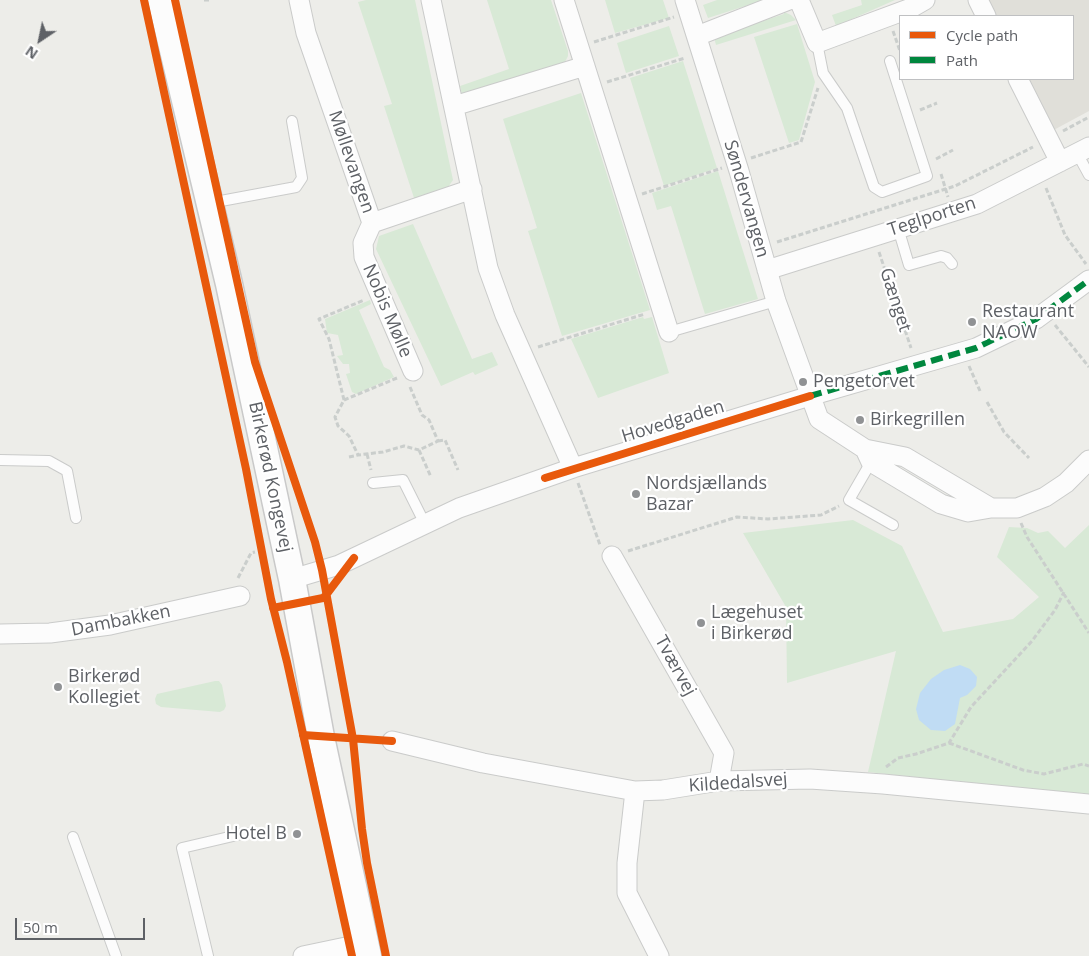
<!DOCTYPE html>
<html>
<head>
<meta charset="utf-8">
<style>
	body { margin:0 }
	#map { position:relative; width:1089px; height:956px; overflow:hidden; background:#edede9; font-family:"Open Sans",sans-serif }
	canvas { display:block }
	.legend { position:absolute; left:899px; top:15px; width:175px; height:65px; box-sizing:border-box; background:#fff; border:1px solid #bfc0c2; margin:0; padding:6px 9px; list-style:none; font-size:15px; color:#5e6166 }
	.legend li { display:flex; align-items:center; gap:10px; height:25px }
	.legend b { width:25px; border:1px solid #bfc0c2 }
	.north { position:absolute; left:15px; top:15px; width:50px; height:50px; -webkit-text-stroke:4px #fff; paint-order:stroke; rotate:214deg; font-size:14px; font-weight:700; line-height:20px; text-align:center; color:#5e6166 }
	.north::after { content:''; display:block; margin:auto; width:18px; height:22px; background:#5e6166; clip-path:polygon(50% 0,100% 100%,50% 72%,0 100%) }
	.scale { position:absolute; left:15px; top:918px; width:130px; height:22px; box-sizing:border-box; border:2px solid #5e6166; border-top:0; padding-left:6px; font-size:15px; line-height:18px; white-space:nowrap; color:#5e6166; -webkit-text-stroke:4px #fff; paint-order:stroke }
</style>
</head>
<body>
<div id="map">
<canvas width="1089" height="956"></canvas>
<ul class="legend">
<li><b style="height:6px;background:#e8590c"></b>Cycle path</li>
<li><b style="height:6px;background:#00873e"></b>Path</li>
</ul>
<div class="north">N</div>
<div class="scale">50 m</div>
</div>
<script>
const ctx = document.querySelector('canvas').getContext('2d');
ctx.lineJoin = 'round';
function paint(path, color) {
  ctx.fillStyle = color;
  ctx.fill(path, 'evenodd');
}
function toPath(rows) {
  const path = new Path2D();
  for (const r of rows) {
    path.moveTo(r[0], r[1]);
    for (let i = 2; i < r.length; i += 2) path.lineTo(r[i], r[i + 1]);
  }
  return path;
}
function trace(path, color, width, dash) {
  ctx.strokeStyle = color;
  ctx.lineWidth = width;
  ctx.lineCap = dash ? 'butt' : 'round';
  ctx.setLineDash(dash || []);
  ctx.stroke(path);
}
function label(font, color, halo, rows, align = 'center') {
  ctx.font = font + ' "Open Sans",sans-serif';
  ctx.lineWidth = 4.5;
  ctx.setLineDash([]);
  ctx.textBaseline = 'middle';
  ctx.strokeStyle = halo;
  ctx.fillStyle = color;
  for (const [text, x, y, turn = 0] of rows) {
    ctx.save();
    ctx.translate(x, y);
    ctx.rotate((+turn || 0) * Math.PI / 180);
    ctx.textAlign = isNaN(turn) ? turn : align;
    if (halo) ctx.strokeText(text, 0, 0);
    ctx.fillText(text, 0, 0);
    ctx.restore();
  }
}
paint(toPath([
	[984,0,1089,0,1089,111,1050,132,1023,79,1073,79,1073,16,992,16]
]), '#e0dfd9');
paint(toPath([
	[366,0,415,0,453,180,446,190,415,201,384,106,392,104,358,2],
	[487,0,551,0,568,51,568,56,564,64,462,95,460,86,509,69],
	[605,0,663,0,669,18,615,33],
	[717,0,764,0,708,18,703,5],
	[861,0,895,0,836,26,832,15,862,5],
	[784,12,791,15,796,20,716,45,714,37,784,14],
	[797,24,815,82,799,140,789,143,754,37],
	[669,26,679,56,626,73,617,43],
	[683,61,717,168,664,186,630,78],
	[581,93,650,310,562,336,528,231,537,228,503,119],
	[718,171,758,299,705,314,671,206,657,210,652,193],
	[413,224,472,359,492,352,498,365,475,375,473,372,441,386,376,249,379,236],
	[370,300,371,304,359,310,384,367,390,370,394,377,356,394,352,392,346,374,350,373,349,364,343,364,337,356,343,355,338,335,327,333,325,319],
	[643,317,644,319,652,317,669,373,598,398,571,339],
	[853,520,902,546,943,632,1013,619,1039,597,997,557,1009,527,1027,528,1038,533,1048,531,1065,548,1089,525,1089,796,868,772,896,651,787,683,786,607,743,533],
	[215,681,219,681,222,685,226,706,224,710,220,712,161,707,156,704,155,699,157,694]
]), '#d8e9d6');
paint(toPath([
	[960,665,970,669,977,677,976,686,967,695,960,698,955,724,945,731,931,730,919,720,916,709,920,693,931,679,944,670]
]), '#c0dcf4');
const lane = toPath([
	[817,43,823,73,847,108,874,187,882,192,927,176,890,61],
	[1077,153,1089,175],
	[210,203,296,187,302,178,292,121],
	[898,228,909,265,941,256,947,258,952,264],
	[669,332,776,301],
	[0,460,49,461,67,471,76,518],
	[871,462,849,500,893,525],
	[373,483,403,480,425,524],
	[73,837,116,956],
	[208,956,182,848,246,833]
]);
const street = toPath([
	[299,0,306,33,372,223,472,189],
	[431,0,488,268,505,315,573,468],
	[564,0,669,332],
	[685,0,739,171,776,301,819,419,865,449,905,457,991,508],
	[799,0,817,43,911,8,925,0],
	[978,0,986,16],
	[697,36,789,0],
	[1018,79,1060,162],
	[454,106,585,66],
	[372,223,363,243,364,257,413,371],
	[767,270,977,204,1089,147],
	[865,449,871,462,941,504,968,512,991,508,1017,508,1045,497,1066,483,1089,460],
	[612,556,724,753,719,781],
	[292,579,339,565,459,508,573,468,810,396,976,348,1036,319,1089,280],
	[0,634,50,633,110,625,240,596],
	[392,741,483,763,635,791,663,790,719,781,810,779,883,784,1089,804],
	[635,791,627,863,627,893,659,956],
	[303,956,365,943]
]);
const secondary = toPath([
	[161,0,229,284,292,579,321,737,368,956]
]);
trace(lane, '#cacbca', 12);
trace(street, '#cacbca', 21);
trace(secondary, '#c9c9c9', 29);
trace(toPath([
	[204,0,211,0],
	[893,31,900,51],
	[594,42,674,17],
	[607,82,685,58],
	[920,110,937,103],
	[1063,131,1089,117],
	[751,158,801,142,818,88],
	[936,159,953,150],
	[941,174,948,197],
	[1046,188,1065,235,1086,264],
	[642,194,722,168],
	[777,242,955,186,1033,147],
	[879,252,911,348],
	[1055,325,1089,367],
	[538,347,645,314],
	[969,366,980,391],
	[397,378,344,400,335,417,338,426,349,436,358,455,383,452,404,446,419,450,438,441,429,420,422,415,410,387],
	[344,400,329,339,319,319,364,300],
	[987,402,1004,432,1029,458],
	[438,441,445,440,458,470],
	[419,450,431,477],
	[367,454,371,470],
	[349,457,358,455],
	[578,483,600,545],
	[1021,523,1027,537,1089,633],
	[628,551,737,517,768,519,821,515,839,506],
	[238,578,251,553,255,552],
	[949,743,1023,770,1044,774,1083,764,1089,766],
	[886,767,898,758,916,754,949,743,971,707,1032,641,1055,610,1064,592]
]), '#cacecc', 3, [5, 2.5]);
trace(lane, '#fcfcfc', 10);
trace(street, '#fcfcfc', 19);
trace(secondary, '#fcfcfc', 26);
trace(toPath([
	[810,396,976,348,1036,319,1089,280]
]), '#00873e', 6, [12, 6]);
trace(toPath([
	[144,0,246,469,271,599,287,662,352,956],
	[175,0,255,362,315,542,322,570,353,739,362,829,367,863,386,956],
	[545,478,810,396],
	[273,608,323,598,326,595,354,558],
	[303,735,392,741]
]), '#e8590c', 8);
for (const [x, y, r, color] of [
	[972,322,5,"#909294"],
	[803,382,5,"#909294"],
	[860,420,5,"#909294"],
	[636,494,5,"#909294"],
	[701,623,5,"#909294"],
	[58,687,5,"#909294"],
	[297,834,5,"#909294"]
]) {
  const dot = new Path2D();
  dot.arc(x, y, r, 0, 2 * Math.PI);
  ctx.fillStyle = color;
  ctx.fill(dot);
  trace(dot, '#fff', 2);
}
label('18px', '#5e6166', '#fff', [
	["Møllevangen",351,162,71],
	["Søndervangen",746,199,74],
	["Teglporten",932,217,-18],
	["Gænget",895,300,72],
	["Nobis Mølle",387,311,67],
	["Hovedgaden",673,422,-17],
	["Birkerød Kongevej",270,477,78],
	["Dambakken",121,621,-11],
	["Tværvej",675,666,61],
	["Kildedalsvej",738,783,-4]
]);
label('18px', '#5e6166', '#fff', [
	["Restaurant",982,312],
	["NAOW",982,333],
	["Pengetorvet",813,382],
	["Birkegrillen",870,420],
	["Nordsjællands",646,484],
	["Bazar",646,505],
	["Lægehuset",711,613],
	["i Birkerød",711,634],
	["Birkerød",68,677],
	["Kollegiet",68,698],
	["Hotel B",287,834,"right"]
], 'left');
</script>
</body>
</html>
